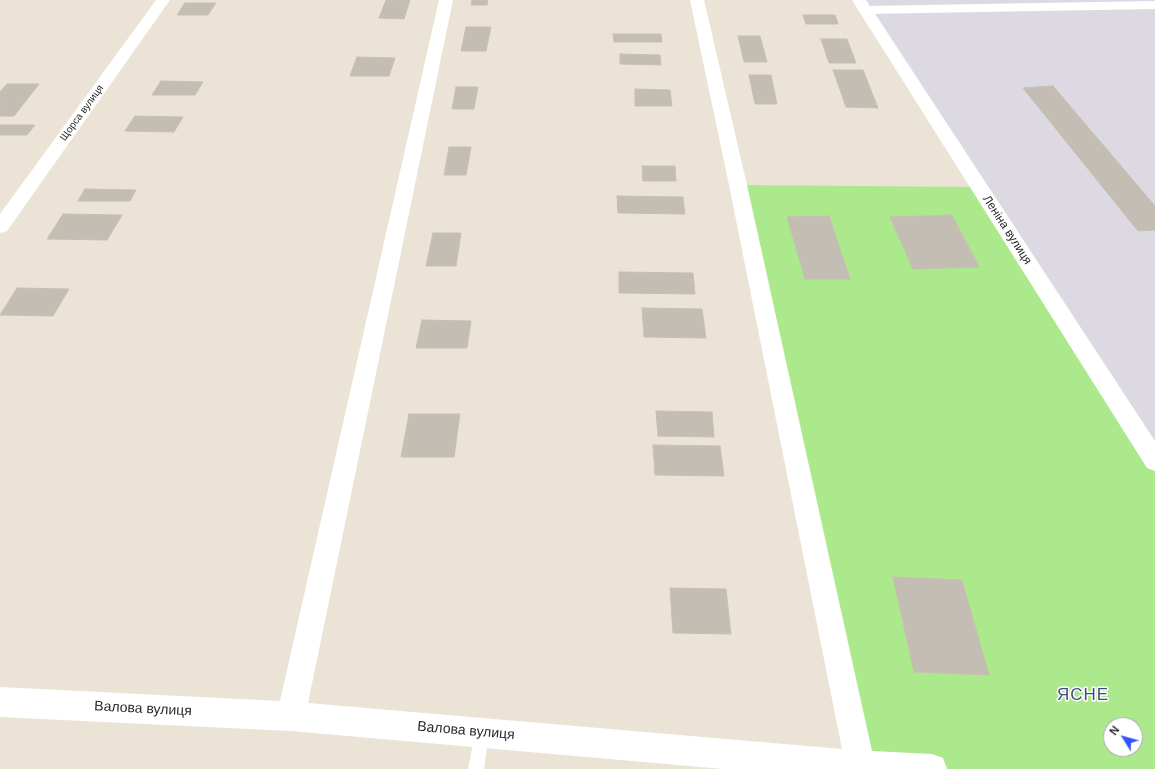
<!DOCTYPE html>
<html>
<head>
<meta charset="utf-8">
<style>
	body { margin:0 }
	#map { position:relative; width:1155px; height:769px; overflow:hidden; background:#ece3d7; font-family:Arial,sans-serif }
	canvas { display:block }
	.north { position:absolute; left:1103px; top:717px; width:40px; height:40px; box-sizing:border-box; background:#fff; border:1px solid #a9a9a9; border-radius:50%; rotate:307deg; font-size:11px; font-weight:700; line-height:16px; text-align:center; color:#282828 }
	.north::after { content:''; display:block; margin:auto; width:14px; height:18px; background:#3156ff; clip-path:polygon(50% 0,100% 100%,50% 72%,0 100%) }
</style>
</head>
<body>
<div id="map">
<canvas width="1155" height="769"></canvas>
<div class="north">N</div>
</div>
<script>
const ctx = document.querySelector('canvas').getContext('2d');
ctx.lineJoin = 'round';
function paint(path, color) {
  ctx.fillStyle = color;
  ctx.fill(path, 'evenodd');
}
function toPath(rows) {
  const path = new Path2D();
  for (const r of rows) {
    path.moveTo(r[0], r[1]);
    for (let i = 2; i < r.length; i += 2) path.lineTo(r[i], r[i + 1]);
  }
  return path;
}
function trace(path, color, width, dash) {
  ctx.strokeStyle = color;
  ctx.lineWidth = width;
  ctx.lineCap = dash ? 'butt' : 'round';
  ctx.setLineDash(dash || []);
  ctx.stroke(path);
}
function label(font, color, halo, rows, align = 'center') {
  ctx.font = font + ' Arial,sans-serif';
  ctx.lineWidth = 3;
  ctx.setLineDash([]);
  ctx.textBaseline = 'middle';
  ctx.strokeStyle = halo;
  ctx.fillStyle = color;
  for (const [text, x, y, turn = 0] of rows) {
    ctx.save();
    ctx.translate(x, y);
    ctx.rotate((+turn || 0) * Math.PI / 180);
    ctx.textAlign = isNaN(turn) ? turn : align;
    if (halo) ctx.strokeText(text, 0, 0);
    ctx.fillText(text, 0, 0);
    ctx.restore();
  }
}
paint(toPath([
	[859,0,1155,0,1155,461]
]), '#dcd9e3');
paint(toPath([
	[738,185,979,187,1155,461,1155,769,861,769],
	[1111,725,1135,725,1135,749,1111,749]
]), '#ace98d');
const building = toPath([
	[386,0,410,0,404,19,379,18,386,0],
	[472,0,488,0,487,5,471,5,472,0],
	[185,3,216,3,208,15,177,15,185,3],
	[803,15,835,15,838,24,806,24,803,15],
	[466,27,491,27,486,51,461,51,466,27],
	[613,34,661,34,662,42,614,42,613,34],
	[738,36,760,36,767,62,744,62,738,36],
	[821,39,847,39,856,63,829,63,821,39],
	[620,54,660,55,661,65,620,64,620,54],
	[357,57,395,58,389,76,350,76,357,57],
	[833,70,863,70,878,108,846,107,833,70],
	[749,75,771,75,777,104,755,104,749,75],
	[161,81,203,82,195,95,152,95,161,81],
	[7,84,39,84,14,116,0,116,0,92,7,84],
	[1053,86,1155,206,1155,230,1138,231,1023,88,1053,86],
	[456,87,478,87,474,109,452,109,456,87],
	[635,89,670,90,672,106,635,106,635,89],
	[135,116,183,117,174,132,125,131,135,116],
	[0,125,35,125,27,135,0,135,0,125],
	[449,147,471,147,466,175,444,175,449,147],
	[642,166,675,166,676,181,643,181,642,166],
	[85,189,136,190,130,201,78,201,85,189],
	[617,196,683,197,685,214,618,213,617,196],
	[63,214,122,215,107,240,47,239,63,214],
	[952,215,979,267,913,269,890,217,952,215],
	[829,216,850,279,805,279,787,217,829,216],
	[433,233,461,233,456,266,426,266,433,233],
	[619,272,693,273,695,294,619,293,619,272],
	[17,288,69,289,53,316,0,315,17,288],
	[642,308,702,309,706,338,644,337,642,308],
	[422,320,471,321,467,348,416,348,422,320],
	[656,411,712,412,714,437,658,436,656,411],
	[409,414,460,414,454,457,401,457,409,414],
	[653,445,720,446,724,476,655,475,653,445],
	[893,577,962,580,989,675,914,672,893,577],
	[670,588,726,589,731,634,673,633,670,588]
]);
paint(building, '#c3bdb4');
trace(building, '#c7c0b1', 1);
paint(toPath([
	[482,726,487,728,489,733,484,769,468,769,475,733,477,728,482,726]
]), '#fff');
paint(toPath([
	[156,0,170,0,7,231,0,233,0,214,156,0],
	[439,0,453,0,308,703,842,749,729,185,690,0,704,0,747,185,872,751,932,754,943,758,947,769,723,769,291,731,0,717,0,687,280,701,439,0],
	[1155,1,1155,9,865,14,860,13,858,10,860,7,865,6,1155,1]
]), '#fff');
paint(toPath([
	[852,0,866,0,1155,441,1155,471,1147,468,852,0]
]), '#fff');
label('10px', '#282828', '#fff', [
	["Щорса вулиця",82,113,-54]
]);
label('12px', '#282828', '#fff', [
	["Леніна вулиця",1007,230,57]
]);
label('14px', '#282828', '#fff', [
	["Валова вулиця",143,709,3],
	["Валова вулиця",466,731,5]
]);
ctx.letterSpacing = '1px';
label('17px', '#444e7c', '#fff', [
	["ЯСНЕ",1083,695]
]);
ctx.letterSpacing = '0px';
</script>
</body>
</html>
